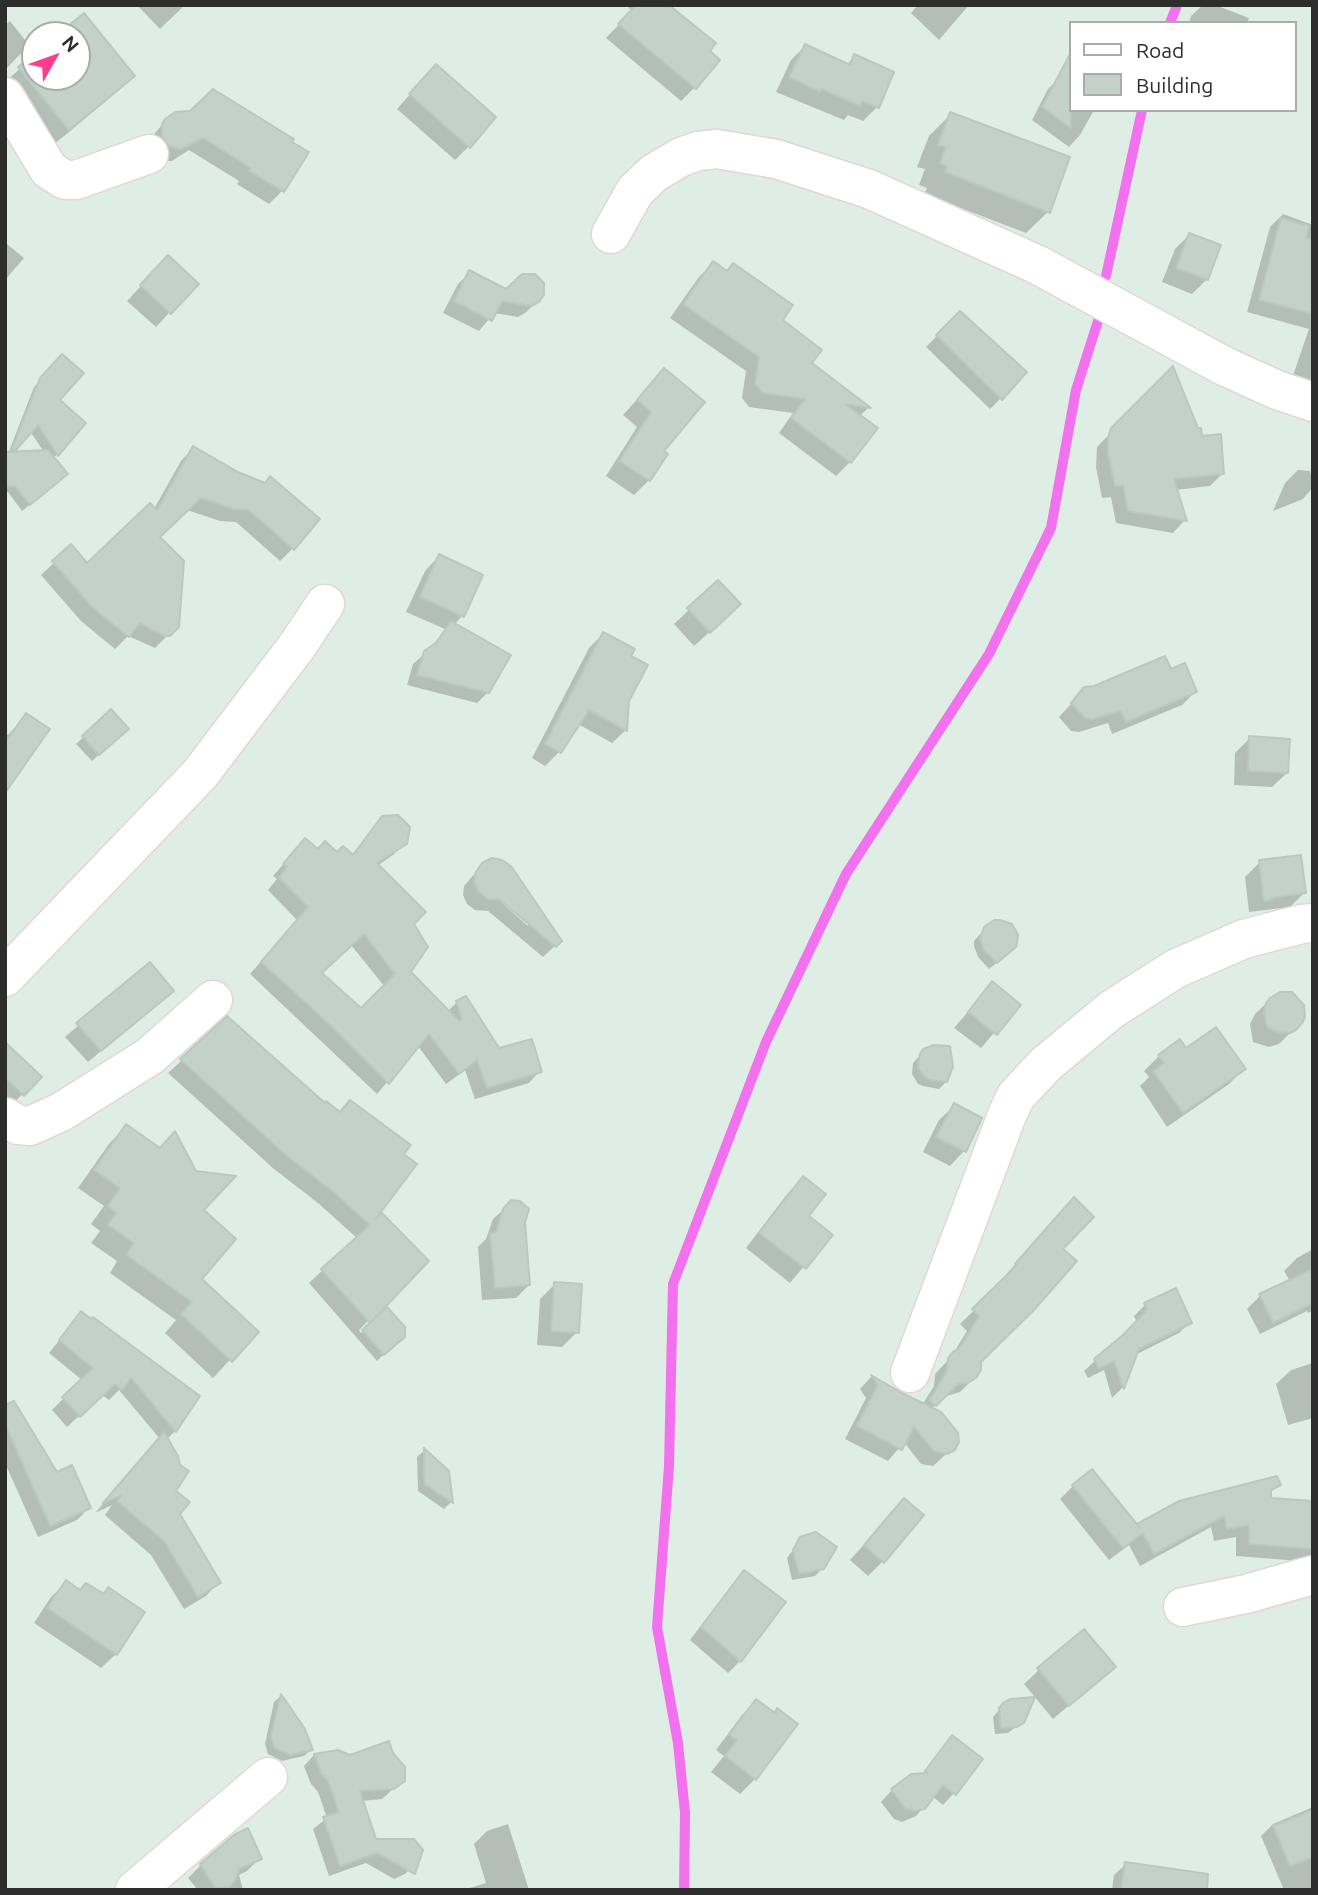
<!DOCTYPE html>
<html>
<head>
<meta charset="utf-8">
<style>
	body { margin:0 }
	#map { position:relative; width:1318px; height:1895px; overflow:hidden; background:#dfeee4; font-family:Ubuntu,sans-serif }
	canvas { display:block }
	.frame { position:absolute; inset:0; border:7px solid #2d2d2d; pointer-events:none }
	.legend { position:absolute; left:1069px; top:21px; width:228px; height:91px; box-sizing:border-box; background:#fff; border:2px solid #ababab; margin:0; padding:9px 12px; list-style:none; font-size:21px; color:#2d2d2d }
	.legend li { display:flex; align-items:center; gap:14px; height:35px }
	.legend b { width:35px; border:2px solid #ababab }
	.north { position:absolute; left:21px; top:21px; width:70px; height:70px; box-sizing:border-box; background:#fff; border:2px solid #ababab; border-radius:50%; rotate:50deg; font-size:19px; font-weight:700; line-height:28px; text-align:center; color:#2d2d2d }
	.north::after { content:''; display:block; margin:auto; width:24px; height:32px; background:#fe3d8e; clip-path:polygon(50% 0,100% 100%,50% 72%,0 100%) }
</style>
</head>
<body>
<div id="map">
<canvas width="1318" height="1895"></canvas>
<div class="frame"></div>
<ul class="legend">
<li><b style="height:9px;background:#fff"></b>Road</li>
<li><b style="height:19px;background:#c4d1c8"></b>Building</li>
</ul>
<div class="north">N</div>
</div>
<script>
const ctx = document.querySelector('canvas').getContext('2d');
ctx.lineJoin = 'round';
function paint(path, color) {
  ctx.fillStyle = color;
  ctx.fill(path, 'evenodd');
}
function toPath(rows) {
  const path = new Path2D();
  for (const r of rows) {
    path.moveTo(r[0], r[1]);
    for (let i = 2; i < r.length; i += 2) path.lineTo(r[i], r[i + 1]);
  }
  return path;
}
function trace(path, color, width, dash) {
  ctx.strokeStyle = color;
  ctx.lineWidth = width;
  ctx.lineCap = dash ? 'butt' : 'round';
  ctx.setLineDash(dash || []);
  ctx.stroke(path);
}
paint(toPath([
	[137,5,185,5,160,29],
	[626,5,666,5,707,52,695,87,681,101,606,38,632,11],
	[918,5,969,5,939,40,911,13],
	[1203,5,1215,5,1249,18,1247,23,1189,23,1191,16],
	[84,16,133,76,111,97,46,151,5,82,35,55,35,77,77,77,77,35,60,35],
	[10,21,29,45,5,70,5,25],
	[805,46,846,65,855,56,877,107,863,121,848,115,844,120,776,92,791,60],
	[1060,77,1071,83,1071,110,1094,110,1080,135,1069,147,1032,120,1048,89],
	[423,80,468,147,455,160,397,109],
	[951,114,1048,212,1026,233,924,194,927,188,919,185,925,169,917,167,929,136],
	[166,120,290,143,306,153,282,191,269,204,237,184,239,181,189,150,172,161,161,161,150,139],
	[1283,214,1313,225,1313,390,1289,387,1309,329,1247,312,1270,227],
	[1189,235,1207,279,1192,294,1162,282,1175,249],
	[7,244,24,258,5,280,5,246],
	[713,263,726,272,733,265,780,321,810,364,868,408,859,417,850,462,836,476,779,433,793,413,749,407,742,398,746,371,670,318,699,277],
	[154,272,170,312,156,327,127,301],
	[470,272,507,291,538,301,525,313,518,317,494,313,479,331,443,313,458,284],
	[960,313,1001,398,990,409,926,347],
	[55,363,57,401,84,423,53,459,59,481,22,511,8,492,5,493,5,454,8,454,34,387],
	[30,431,44,452,10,454,14,450],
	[1172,369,1201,438,1222,474,1210,486,1175,490,1185,520,1173,533,1116,523,1111,497,1102,498,1096,467,1097,447],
	[664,370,661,451,666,454,649,480,634,495,606,476,637,427,623,415],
	[193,448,238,474,264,485,293,548,280,561,236,522,220,521,187,510,158,537,177,626,155,648,128,636,115,649,81,621,41,575,71,547,87,566,154,509,181,461],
	[1298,470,1310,471,1313,487,1303,499,1273,511,1285,483],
	[439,556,462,616,454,625,488,692,477,703,407,685,413,664,430,649,445,629,406,612,425,571],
	[689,610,724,619,694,646,674,624],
	[603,634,629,656,626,730,612,743,578,724,559,752,545,766,532,758,589,648],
	[1170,671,1195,692,1182,705,1112,734,1108,723,1079,732,1071,731,1059,717,1085,689],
	[111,712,120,735,92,761,76,744],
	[26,715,5,790,5,733,8,735],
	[1250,738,1287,773,1272,787,1234,785,1235,753],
	[383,818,405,843,393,855,377,866,412,923,409,972,447,1012,457,1002,498,1050,540,1071,529,1083,475,1099,465,1070,446,1084,418,1046,377,1094,250,974,297,920,268,890,277,879,273,876,294,852,318,851,352,855],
	[351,945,385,987,361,1010,320,974],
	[1260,862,1304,893,1290,907,1249,912,1245,877],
	[483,864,560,941,543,957,488,911,475,910,467,904,463,895,464,886],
	[495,893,528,921,528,926,493,895],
	[989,924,1010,952,989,969,978,957,974,946,974,941],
	[150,965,172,991,88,1062,65,1037],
	[992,984,1018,1005,981,1048,954,1028],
	[1271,999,1294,1029,1279,1044,1269,1047,1253,1042,1250,1024,1255,1014],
	[227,1019,324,1105,415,1164,368,1226,427,1261,359,1330,361,1333,387,1310,399,1340,377,1361,309,1283,357,1238,318,1203,274,1169,168,1073],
	[5,1045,39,1077,8,1109,5,1106],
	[1186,1050,1244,1069,1229,1084,1167,1127,1140,1086,1149,1077,1144,1071,1159,1056],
	[924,1051,946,1082,939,1089,923,1086,918,1084,912,1074,913,1063],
	[954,1106,964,1151,950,1166,923,1152,939,1120],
	[126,1126,201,1211,200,1279,256,1332,213,1378,165,1333,176,1320,110,1273,117,1261,91,1243,100,1231,91,1224,104,1206,78,1188,109,1144],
	[803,1179,806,1217,830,1235,790,1283,746,1248,788,1193],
	[512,1202,524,1223,529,1285,516,1298,482,1300,478,1247,486,1239,493,1219],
	[1061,1213,1060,1249,979,1362,975,1377,960,1392,943,1397,931,1409,956,1445,933,1466,921,1464,904,1442,888,1461,845,1439,866,1398,860,1389,871,1377,922,1405,934,1386,935,1374,951,1357,967,1331,960,1324,1005,1280,1003,1278],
	[1313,1249,1313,1310,1308,1313,1307,1311,1260,1334,1247,1309,1260,1296,1290,1281,1284,1271,1297,1258],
	[555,1284,577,1332,562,1347,537,1345,540,1299],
	[1175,1291,1190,1322,1179,1333,1135,1355,1122,1388,1112,1398,1104,1370,1088,1378,1084,1371,1137,1322,1134,1316,1145,1305],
	[81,1314,197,1397,175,1431,166,1440,178,1514,219,1582,206,1596,184,1609,151,1555,105,1515,112,1505,95,1513,160,1439,119,1390,109,1400,102,1395,67,1427,52,1410,82,1380,49,1353],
	[1313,1363,1313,1418,1288,1425,1276,1384,1291,1370],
	[5,1407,56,1475,89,1508,77,1520,38,1537,5,1463],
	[424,1451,447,1472,451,1502,444,1509,418,1491,417,1457],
	[1278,1484,1270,1493,1270,1500,1313,1503,1313,1562,1236,1556,1236,1537,1214,1541,1211,1527,1140,1566,1129,1545,1109,1560,1060,1499,1073,1486,1137,1527],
	[904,1500,883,1561,868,1576,850,1560],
	[801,1539,823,1568,815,1576,792,1580,787,1558],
	[744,1573,740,1661,728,1673,690,1640,732,1585],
	[66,1583,79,1592,102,1595,108,1590,116,1654,101,1668,34,1623,51,1597],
	[1114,1667,1053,1719,1024,1684,1039,1670],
	[281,1696,311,1750,304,1756,282,1761,268,1754,265,1744,274,1702],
	[756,1701,774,1714,796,1724,755,1779,740,1794,711,1772,724,1756,716,1750,742,1715],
	[1000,1709,1017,1726,1008,1733,995,1734,993,1717],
	[953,1738,954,1793,943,1805,933,1797,916,1816,902,1822,894,1819,881,1802,892,1790,921,1775],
	[338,1752,403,1780,382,1799,361,1801,375,1841,416,1863,405,1874,394,1879,366,1863,329,1876,313,1829,327,1818,318,1792,311,1784,304,1766,314,1755],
	[1313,1807,1313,1890,1284,1890,1261,1836,1273,1824],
	[508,1824,529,1890,463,1890,486,1883,474,1844,487,1831],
	[260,1858,247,1871,239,1875,243,1890,198,1890,188,1878,201,1865],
	[1126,1864,1188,1890,1112,1890,1114,1875]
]), '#0003');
trace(toPath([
	[1170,23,1177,5],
	[1106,276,1142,110],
	[684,1890,685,1813,678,1743,657,1627,669,1466,673,1284,766,1042,846,874,989,654,1051,528,1076,390,1098,321]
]), '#f271ee', 10);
const building = toPath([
	[636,5,669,5,716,43,710,51,720,60,696,89,618,24,636,5],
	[84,13,135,76,69,130,18,67,35,53,35,77,77,77,77,35,57,35,84,13],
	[805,44,850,65,854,54,894,72,879,108,862,101,860,106,822,89,820,92,789,77,805,44],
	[1071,52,1071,128,1042,107,1071,52],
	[436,64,496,117,470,148,409,94,436,64],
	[213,89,294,139,292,142,309,152,284,192,249,171,251,168,203,138,181,149,169,146,162,137,162,124,165,119,175,112,190,111,213,89],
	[950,112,1070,157,1050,213,945,172,947,166,940,163,946,147,938,145,950,112],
	[1281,218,1309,226,1306,238,1313,239,1313,314,1259,300,1281,218],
	[1189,233,1221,245,1208,280,1176,268,1189,233],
	[168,255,199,284,171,314,140,285,168,255],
	[713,261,727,271,733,263,793,305,783,320,822,350,812,363,871,408,845,404,878,428,851,463,791,418,805,399,763,393,755,384,759,357,683,304,713,261],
	[469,270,506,289,522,274,535,274,544,283,544,295,539,302,531,306,502,301,492,321,454,301,469,270],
	[960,311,1027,372,1002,400,936,335,960,311],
	[62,354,84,373,60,400,86,423,58,456,38,425,15,451,12,449,40,378,62,354],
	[1173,366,1198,428,1201,428,1202,436,1221,434,1224,474,1174,479,1187,521,1128,511,1123,485,1115,486,1108,454,1108,438,1111,428,1173,366],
	[664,368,705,402,664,451,668,454,650,481,619,461,651,412,637,400,664,368],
	[193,446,238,472,265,483,270,476,320,519,294,550,249,510,233,509,201,498,160,537,184,561,179,627,170,636,164,636,140,623,129,637,93,608,52,561,71,544,87,563,150,503,157,510,193,446],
	[48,450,68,474,30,505,15,486,5,487,5,452,48,450],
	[439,554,483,575,464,617,420,597,439,554],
	[718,580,741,604,710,633,687,608,718,580],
	[451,621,511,655,489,693,417,675,424,651,437,642,451,621],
	[603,632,635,649,631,656,648,665,629,701,627,731,589,710,561,753,545,744,603,632],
	[1165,656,1171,669,1185,663,1197,692,1126,722,1121,711,1093,719,1085,718,1071,703,1084,687,1094,686,1165,656],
	[111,709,129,729,99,755,82,736,111,709],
	[26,713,50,729,5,793,5,743,26,713],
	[1249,736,1290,739,1288,773,1248,771,1249,736],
	[398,815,410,827,407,844,377,863,426,912,414,924,428,947,411,972,459,1021,462,1019,456,1001,466,996,499,1048,532,1039,542,1072,487,1088,477,1060,459,1074,429,1034,389,1084,327,1022,261,962,308,907,279,878,287,867,283,864,305,838,318,849,325,841,337,852,343,846,353,855,382,816,398,815],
	[364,934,395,974,361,1008,322,973,364,934],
	[1301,855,1306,893,1277,897,1264,902,1259,860,1301,855],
	[492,858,502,860,511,866,562,941,556,947,500,900,488,899,479,892,474,882,476,872,482,863,492,858],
	[994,920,1000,920,1012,924,1018,935,1016,947,997,963,984,950,980,939,984,927,994,920],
	[150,962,174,991,101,1051,76,1023,150,962],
	[992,981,1021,1005,997,1035,968,1012,992,981],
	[1280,992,1292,992,1304,1005,1305,1016,1303,1022,1296,1030,1290,1033,1278,1032,1267,1027,1264,1014,1266,1003,1270,998,1280,992],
	[227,1016,325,1103,326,1101,340,1112,350,1100,411,1145,404,1154,417,1164,375,1220,382,1213,429,1261,370,1323,321,1269,370,1225,331,1190,287,1156,180,1059,227,1016],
	[1216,1027,1246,1069,1183,1113,1153,1071,1164,1063,1158,1055,1180,1039,1186,1048,1216,1027],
	[5,1042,42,1077,24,1096,5,1078,5,1042],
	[934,1045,950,1046,953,1067,947,1082,930,1080,925,1077,918,1067,920,1054,923,1049,934,1045],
	[954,1103,982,1118,966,1152,936,1137,954,1103],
	[126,1124,160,1148,175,1131,196,1171,236,1176,204,1210,236,1239,202,1279,259,1332,232,1362,181,1314,192,1302,126,1255,134,1243,108,1225,116,1213,108,1206,120,1188,94,1170,126,1124],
	[803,1176,826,1194,809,1216,833,1235,806,1269,759,1233,803,1176],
	[1074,1197,1094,1217,1063,1249,1077,1261,1034,1310,981,1362,981,1370,976,1378,968,1383,958,1384,936,1406,929,1401,947,1371,948,1358,954,1351,959,1349,979,1316,972,1309,1017,1265,1015,1264,1074,1197],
	[511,1200,520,1201,529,1209,525,1223,530,1285,495,1288,490,1233,496,1232,503,1209,511,1200],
	[1313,1269,1313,1303,1273,1323,1259,1294,1313,1269],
	[554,1282,582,1284,579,1333,551,1331,554,1282],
	[1176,1288,1192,1323,1139,1349,1124,1389,1114,1361,1099,1368,1094,1359,1123,1335,1147,1310,1144,1303,1176,1288],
	[387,1307,405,1327,405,1337,384,1355,362,1330,387,1307],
	[81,1311,91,1319,93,1317,200,1396,176,1432,131,1378,122,1390,115,1384,80,1417,62,1397,93,1368,59,1340,81,1311],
	[871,1375,902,1393,941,1412,958,1433,959,1442,955,1450,947,1454,934,1451,914,1427,902,1450,857,1426,878,1385,871,1375],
	[14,1401,57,1472,72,1465,91,1508,50,1526,5,1424,5,1405,14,1401],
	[164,1432,178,1456,180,1465,189,1471,176,1491,190,1502,180,1514,221,1583,198,1597,164,1541,117,1501,122,1495,103,1503,164,1432],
	[424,1448,449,1471,453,1503,424,1484,424,1448],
	[1092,1469,1140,1528,1137,1524,1179,1501,1277,1476,1281,1485,1271,1490,1271,1498,1313,1501,1313,1549,1249,1544,1249,1525,1227,1529,1224,1516,1154,1554,1143,1533,1123,1548,1072,1485,1092,1469],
	[904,1498,924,1515,884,1563,864,1545,904,1498],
	[816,1532,837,1547,824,1569,799,1574,793,1550,800,1537,816,1532],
	[744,1570,786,1602,741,1662,701,1627,744,1570],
	[66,1580,80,1590,86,1583,104,1594,108,1587,145,1612,117,1655,47,1608,66,1580],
	[1084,1629,1116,1667,1069,1706,1037,1668,1084,1629],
	[281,1694,305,1729,313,1750,290,1755,274,1747,271,1736,281,1694],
	[1035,1697,1024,1723,1017,1727,1001,1728,999,1708,1003,1703,1010,1699,1035,1697],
	[756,1699,775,1713,777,1708,798,1724,756,1780,725,1756,737,1740,729,1735,756,1699],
	[952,1735,983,1759,956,1795,943,1785,925,1809,915,1811,905,1808,891,1789,911,1774,927,1773,925,1771,952,1735],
	[389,1741,393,1753,405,1767,405,1781,394,1789,360,1791,376,1839,414,1839,423,1850,415,1874,377,1853,340,1866,323,1817,339,1812,328,1781,321,1773,314,1754,338,1750,350,1755,389,1741],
	[1313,1810,1313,1857,1290,1866,1273,1826,1313,1810],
	[248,1828,262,1859,239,1869,235,1881,229,1887,215,1888,200,1864,234,1835,248,1828],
	[1125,1862,1208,1874,1207,1890,1121,1890,1125,1862]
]);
paint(building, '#c4d1c8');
trace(building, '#b8cac0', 2);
const minor = toPath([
	[5,97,49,170,65,180,76,180,149,154],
	[611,234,635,191,654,173,681,157,698,151,717,149,776,159,869,189,1038,265,1224,366,1277,390,1313,402],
	[5,977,200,774,297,646,325,604],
	[5,1117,18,1125,30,1126,61,1112,150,1056,213,1000],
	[910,1373,1007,1115,1016,1096,1046,1064,1111,1010,1175,969,1244,939,1302,924,1313,923],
	[1183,1607,1246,1594,1313,1575],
	[135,1890,268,1777]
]);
trace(minor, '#e5d4db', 41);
trace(minor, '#fff', 38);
</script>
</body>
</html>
